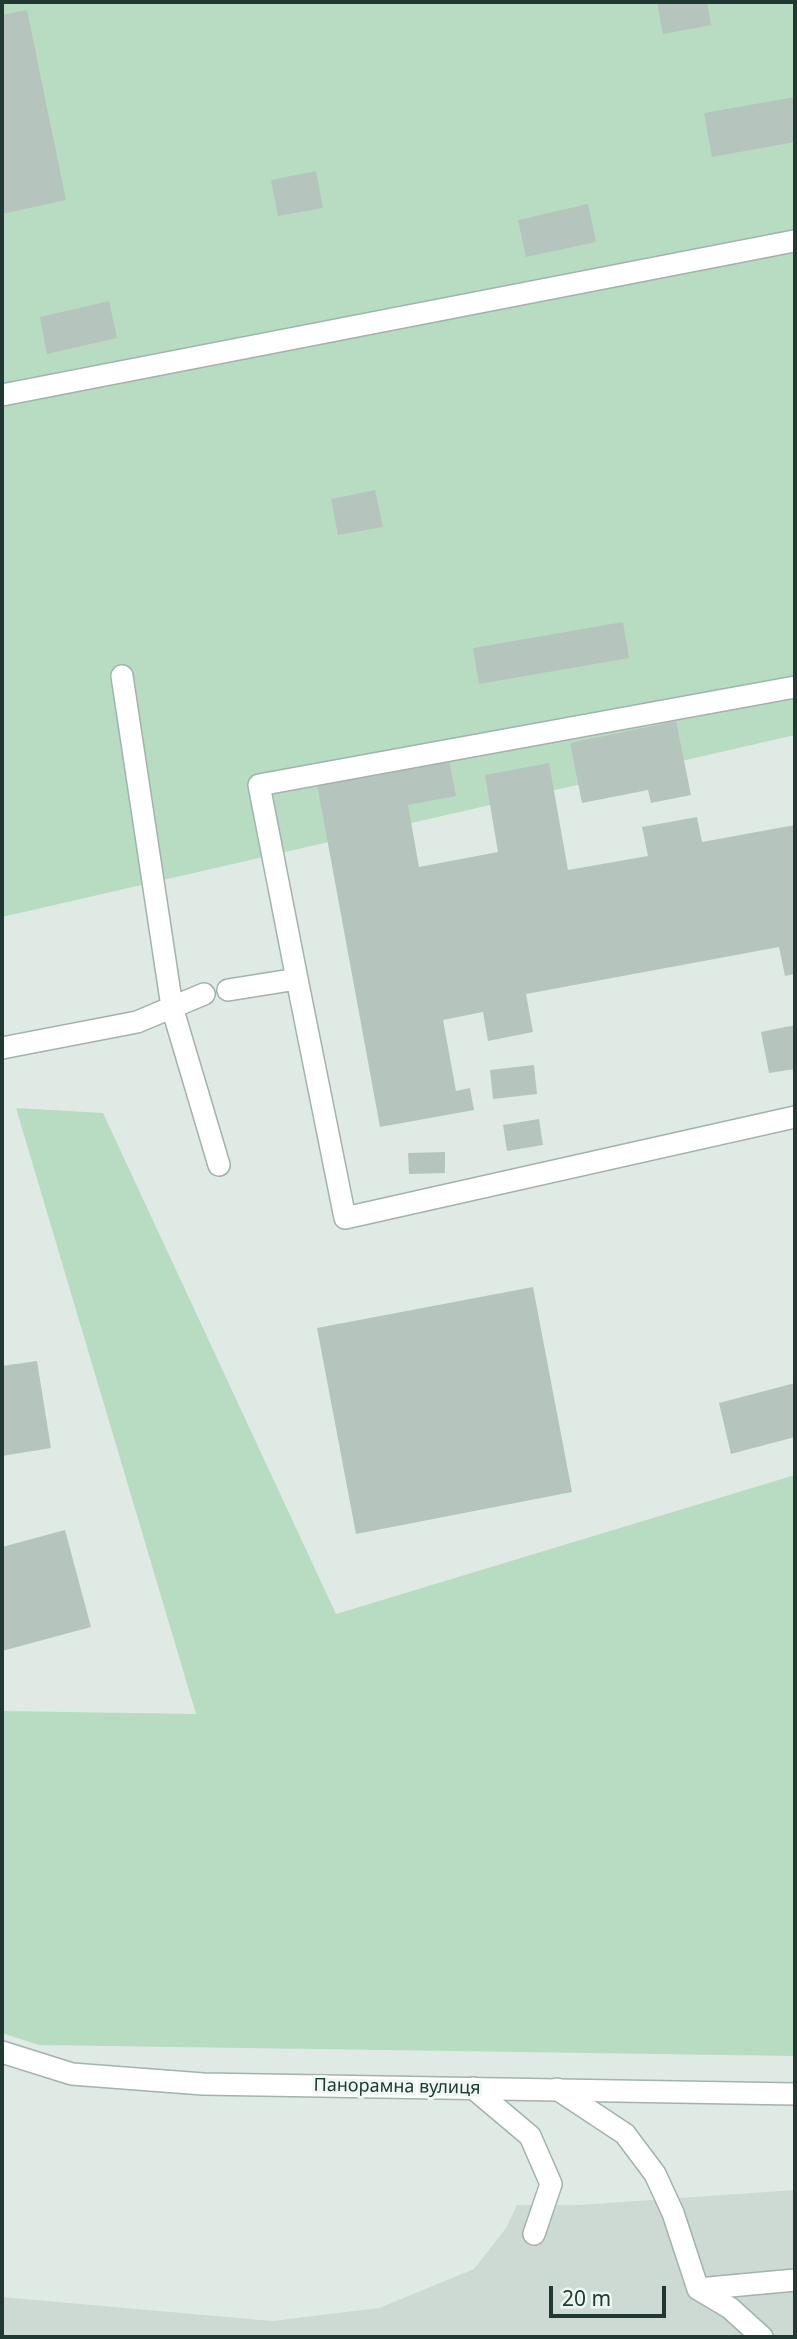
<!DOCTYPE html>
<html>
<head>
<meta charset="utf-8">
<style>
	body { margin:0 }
	#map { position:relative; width:797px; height:2339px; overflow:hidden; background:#dfeae5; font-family:"Noto Sans",sans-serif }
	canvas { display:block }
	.frame { position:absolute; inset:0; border:4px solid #203a33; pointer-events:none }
	.scale { position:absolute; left:549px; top:2286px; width:117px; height:32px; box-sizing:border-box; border:4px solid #203a33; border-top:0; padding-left:9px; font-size:21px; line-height:24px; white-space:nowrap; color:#203a33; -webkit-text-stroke:5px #eff7f3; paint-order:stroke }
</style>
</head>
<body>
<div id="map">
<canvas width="797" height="2339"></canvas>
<div class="frame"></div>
<div class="scale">20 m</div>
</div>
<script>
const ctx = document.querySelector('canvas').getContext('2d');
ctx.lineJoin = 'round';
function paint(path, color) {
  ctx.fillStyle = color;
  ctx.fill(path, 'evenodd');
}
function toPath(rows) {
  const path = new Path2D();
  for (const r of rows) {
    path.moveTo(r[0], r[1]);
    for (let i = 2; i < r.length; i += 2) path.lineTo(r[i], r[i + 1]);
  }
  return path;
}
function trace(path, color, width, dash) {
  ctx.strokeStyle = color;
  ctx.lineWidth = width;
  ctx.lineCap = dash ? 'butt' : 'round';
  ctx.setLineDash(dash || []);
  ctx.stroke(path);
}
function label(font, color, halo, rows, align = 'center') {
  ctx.font = font + ' "Noto Sans",sans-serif';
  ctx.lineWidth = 6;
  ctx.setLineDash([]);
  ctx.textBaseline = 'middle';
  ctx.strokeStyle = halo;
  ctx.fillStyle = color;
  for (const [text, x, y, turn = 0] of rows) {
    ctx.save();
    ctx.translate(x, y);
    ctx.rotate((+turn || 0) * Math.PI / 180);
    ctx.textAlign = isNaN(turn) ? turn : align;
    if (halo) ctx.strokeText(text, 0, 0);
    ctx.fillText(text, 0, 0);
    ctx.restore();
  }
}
paint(toPath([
	[795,2190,795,2337,2,2337,2,2297,272,2321,379,2308,474,2269,506,2228,517,2205,579,2205]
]), '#cddad4');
paint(toPath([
	[2,2,795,2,795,735,2,917],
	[16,1108,103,1113,336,1614,795,1475,795,2056,39,2045,2,2033,2,1711,196,1714]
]), '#b8dcc1');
paint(toPath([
	[657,2,707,2,711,25,663,34],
	[27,10,66,200,2,214,2,15],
	[795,97,795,142,712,157,704,113],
	[316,171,323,208,278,216,271,180],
	[588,204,596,242,526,257,518,220],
	[109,301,117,338,47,354,40,317],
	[375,490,383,527,338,535,331,499],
	[623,622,629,658,479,684,473,648],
	[676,721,691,795,651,803,648,790,582,803,570,743],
	[449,760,456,796,408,805,419,867,498,852,485,775,549,763,568,870,648,856,642,827,697,817,702,842,795,825,795,974,785,976,779,947,526,994,533,1032,488,1041,483,1012,443,1020,456,1091,470,1088,474,1110,380,1127,317,784],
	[795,1025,795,1069,769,1073,761,1032],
	[534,1065,537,1094,493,1099,490,1070],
	[539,1119,543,1145,507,1151,503,1125],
	[445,1152,445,1173,409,1174,408,1153],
	[533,1287,572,1492,356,1534,317,1328],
	[37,1361,51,1448,2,1456,2,1366],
	[795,1383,795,1437,731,1454,719,1403],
	[65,1530,91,1627,2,1651,2,1547]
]), '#b5c5be');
const lane = toPath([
	[2,395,794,241],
	[122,676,172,1007,219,1165],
	[297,979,345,1218,795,1117],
	[228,990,297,979,259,785,795,687],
	[2,1048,137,1022,204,994],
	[473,2088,530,2136,551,2184,534,2234],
	[557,2089,625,2134,655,2174,673,2213,698,2289,730,2308,762,2337],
	[698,2289,795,2280]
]);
const street = toPath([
	[2,2052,72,2074,203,2084,795,2094]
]);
trace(lane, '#a2b2ac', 24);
trace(street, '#a2b2ac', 24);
trace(lane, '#fff', 21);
trace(street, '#fff', 21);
label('18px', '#203a33', '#eff7f3', [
	["Панорамна вулиця",397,2087,1]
]);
</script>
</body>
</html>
